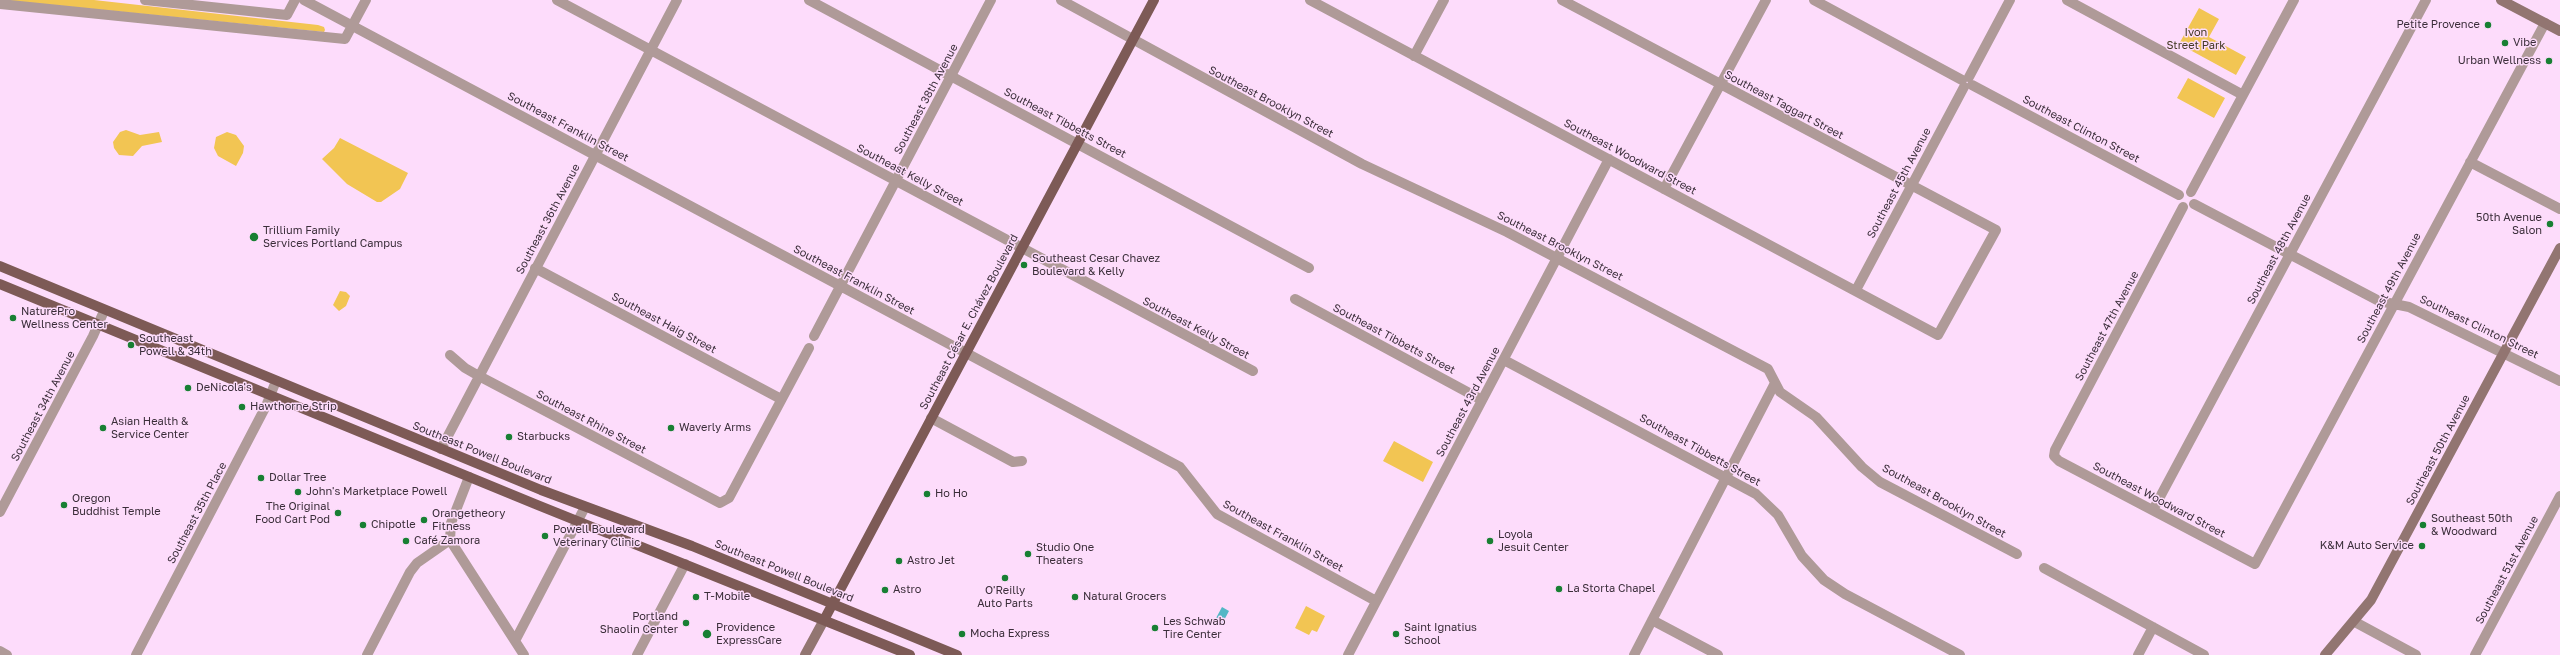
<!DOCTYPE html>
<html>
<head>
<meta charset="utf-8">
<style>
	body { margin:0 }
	canvas { display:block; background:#fddcfb }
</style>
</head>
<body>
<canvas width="2560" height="655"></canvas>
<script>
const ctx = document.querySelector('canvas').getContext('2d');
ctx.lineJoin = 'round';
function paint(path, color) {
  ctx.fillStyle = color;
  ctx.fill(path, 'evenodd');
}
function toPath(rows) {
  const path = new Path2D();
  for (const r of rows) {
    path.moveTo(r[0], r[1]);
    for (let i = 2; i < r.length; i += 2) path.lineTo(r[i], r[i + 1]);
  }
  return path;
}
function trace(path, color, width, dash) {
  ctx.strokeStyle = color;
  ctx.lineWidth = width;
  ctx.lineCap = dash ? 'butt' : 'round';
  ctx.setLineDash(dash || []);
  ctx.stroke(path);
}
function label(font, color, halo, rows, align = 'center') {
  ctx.font = font + ' "Golos Text",sans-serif';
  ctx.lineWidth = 3;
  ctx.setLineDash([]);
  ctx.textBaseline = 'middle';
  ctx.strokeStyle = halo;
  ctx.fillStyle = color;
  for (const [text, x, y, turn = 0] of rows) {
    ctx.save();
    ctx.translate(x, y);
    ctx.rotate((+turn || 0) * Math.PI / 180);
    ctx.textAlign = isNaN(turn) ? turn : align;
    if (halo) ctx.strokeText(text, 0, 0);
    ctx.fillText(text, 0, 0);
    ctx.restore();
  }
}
paint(toPath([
	[3,0,94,0,318,25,324,27,325,30,324,32],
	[2199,8,2219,19,2209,37,2246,57,2236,75,2179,44],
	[2188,78,2225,98,2214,118,2177,98],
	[126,130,140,135,159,132,162,142,142,146,133,156,119,155,114,148,113,142,120,132],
	[227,132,236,135,244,146,243,153,236,166,218,156,214,148,216,137],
	[340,138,408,173,400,189,381,202,377,202,347,184,322,159,334,148],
	[340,291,346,292,350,296,346,306,339,311,333,305],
	[1394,441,1433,462,1423,482,1383,461],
	[1306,606,1325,616,1317,632,1312,630,1309,635,1295,628]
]), '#f2c553');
paint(toPath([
	[1222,607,1229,611,1222,624,1215,620]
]), '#52b7c5');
trace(toPath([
	[145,0,287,15,295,0],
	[304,0,1180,467,1217,514,1376,601],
	[557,0,1253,371],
	[809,0,1309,268],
	[1061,0,1362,164,1507,232,1768,369,1780,392,1816,417,1862,467,1880,482,2017,554],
	[1310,0,1938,335,1996,230,1562,0],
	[1814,0,1962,80],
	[2067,0,2243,95],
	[0,4,345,39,366,0],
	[1414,56,1444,0],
	[1969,77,2010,0],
	[1972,85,2179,195],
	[2470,162,2560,209],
	[1664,189,1766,0],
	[2191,192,2294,0],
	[2194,204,2379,301,2409,307,2560,381],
	[2183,207,2055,450,2054,456,2059,461,2255,564,2545,23],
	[535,268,781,399],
	[1856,290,1964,87],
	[1295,299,1482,400],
	[814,336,991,0],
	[450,355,465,368,479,376,720,503,729,498,809,348],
	[1504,360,1756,494,1778,515,1802,556,1824,580,1845,594,1960,655],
	[931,418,1013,462,1022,461],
	[441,449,677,0],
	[469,477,451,523,450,540,524,655],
	[2153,510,2426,0],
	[0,512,93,336,104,311],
	[2044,568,2204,655],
	[1652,620,1718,655],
	[2355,622,2416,655],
	[515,641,585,507],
	[0,651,7,655],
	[136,655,266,406,276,381],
	[367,655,410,572,417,563,450,540],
	[637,655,685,564],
	[1348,655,1609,159],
	[1634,655,1775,383],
	[2138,655,2153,627],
	[2475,655,2560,496]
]), '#af9a98', 10);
trace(toPath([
	[2501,0,2560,31],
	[805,655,824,620],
	[2325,655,2371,600,2560,248]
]), '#927571', 10);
trace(toPath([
	[0,266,541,490,692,546,957,655],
	[0,284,535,504,910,655],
	[824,620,1154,0]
]), '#7d5a56', 10);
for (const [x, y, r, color] of [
	[2488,25,4,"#187f33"],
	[2505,43,4,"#187f33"],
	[2549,61,4,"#187f33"],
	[2550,224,4,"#187f33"],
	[254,237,5,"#187f33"],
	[1024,265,4,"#187f33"],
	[13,318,4,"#187f33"],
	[131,345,4,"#187f33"],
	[188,388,4,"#187f33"],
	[242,407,4,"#187f33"],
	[103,428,4,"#187f33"],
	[671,428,4,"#187f33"],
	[509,437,4,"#187f33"],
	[261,478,4,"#187f33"],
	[298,492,4,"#187f33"],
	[927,494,4,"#187f33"],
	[64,505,4,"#187f33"],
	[338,513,4,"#187f33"],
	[424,520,4,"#187f33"],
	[363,525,4,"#187f33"],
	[2423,525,4,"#187f33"],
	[545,536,4,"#187f33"],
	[406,541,4,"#187f33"],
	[1490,541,4,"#187f33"],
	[2422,546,4,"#187f33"],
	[1028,554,4,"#187f33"],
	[899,561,4,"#187f33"],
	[1005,578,4,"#187f33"],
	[1559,589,4,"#187f33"],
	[885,590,4,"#187f33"],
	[696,597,4,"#187f33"],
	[1075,597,4,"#187f33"],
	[686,623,4,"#187f33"],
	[1155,628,4,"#187f33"],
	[707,634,5,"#187f33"],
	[962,634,4,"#187f33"],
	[1396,634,4,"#187f33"]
]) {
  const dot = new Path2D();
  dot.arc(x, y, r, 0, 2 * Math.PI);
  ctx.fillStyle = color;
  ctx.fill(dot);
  trace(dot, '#fddcfb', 1.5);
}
label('11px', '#3b2e3a', '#fddcfb', [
	["Petite Provence",2480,25,"right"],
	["Vibe",2513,43],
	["Urban Wellness",2541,61,"right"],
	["50th Avenue",2542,218,"right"],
	["Salon",2542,231,"right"],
	["Trillium Family",263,231],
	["Services Portland Campus",263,244],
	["Southeast Cesar Chavez",1032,259],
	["Boulevard & Kelly",1032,272],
	["NaturePro",21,312],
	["Wellness Center",21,325],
	["Southeast",139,339],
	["Powell & 34th",139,352],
	["DeNicola's",196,388],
	["Hawthorne Strip",250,407],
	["Asian Health &",111,422],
	["Service Center",111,435],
	["Waverly Arms",679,428],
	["Starbucks",517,437],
	["Dollar Tree",269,478],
	["John's Marketplace Powell",306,492],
	["Ho Ho",935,494],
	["Oregon",72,499],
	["Buddhist Temple",72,512],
	["The Original",330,507,"right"],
	["Food Cart Pod",330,520,"right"],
	["Orangetheory",432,514],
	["Fitness",432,527],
	["Southeast 50th",2431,519],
	["& Woodward",2431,532],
	["Chipotle",371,525],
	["Powell Boulevard",553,530],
	["Veterinary Clinic",553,543],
	["Loyola",1498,535],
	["Jesuit Center",1498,548],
	["Café Zamora",414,541],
	["K&M Auto Service",2414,546,"right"],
	["Studio One",1036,548],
	["Theaters",1036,561],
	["Astro Jet",907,561],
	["La Storta Chapel",1567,589],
	["Astro",893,590],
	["O'Reilly",1005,591,"center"],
	["Auto Parts",1005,604,"center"],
	["T-Mobile",704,597],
	["Natural Grocers",1083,597],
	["Portland",678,617,"right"],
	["Shaolin Center",678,630,"right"],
	["Les Schwab",1163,622],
	["Tire Center",1163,635],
	["Providence",716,628],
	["ExpressCare",716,641],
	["Saint Ignatius",1404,628],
	["School",1404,641],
	["Mocha Express",970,634]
], 'left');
label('11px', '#433923', '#fddcfb', [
	["Ivon",2196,33],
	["Street Park",2196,46]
]);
label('11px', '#3b2e3a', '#fddcfb', [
	["Southeast 38th Avenue",926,99,-62],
	["Southeast Brooklyn Street",1271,102,28],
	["Southeast Taggart Street",1784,105,28],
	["Southeast Tibbetts Street",1065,123,28],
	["Southeast Franklin Street",568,127,28],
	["Southeast Clinton Street",2081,129,28],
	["Southeast Woodward Street",1630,157,28],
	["Southeast Kelly Street",910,175,28],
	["Southeast 45th Avenue",1899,183,-62],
	["Southeast 36th Avenue",548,219,-62],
	["Southeast Brooklyn Street",1560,246,27],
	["Southeast 48th Avenue",2279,249,-62],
	["Southeast Franklin Street",854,280,28],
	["Southeast 49th Avenue",2389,288,-62],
	["Southeast César E. Chávez Boulevard",969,322,-62],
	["Southeast Haig Street",664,323,28],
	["Southeast 47th Avenue",2107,326,-62],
	["Southeast Clinton Street",2479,327,26],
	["Southeast Kelly Street",1196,328,28],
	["Southeast Tibbetts Street",1394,339,28],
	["Southeast 43rd Avenue",1468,402,-62],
	["Southeast 34th Avenue",43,406,-62],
	["Southeast Rhine Street",591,422,28],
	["Southeast Tibbetts Street",1700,450,29],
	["Southeast 50th Avenue",2438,450,-62],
	["Southeast Powell Boulevard",482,453,22],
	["Southeast Woodward Street",2159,500,28],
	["Southeast Brooklyn Street",1944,501,29],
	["Southeast 35th Place",197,513,-62],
	["Southeast Franklin Street",1283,536,29],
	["Southeast 51st Avenue",2507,570,-62],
	["Southeast Powell Boulevard",784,571,22]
]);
</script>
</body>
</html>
